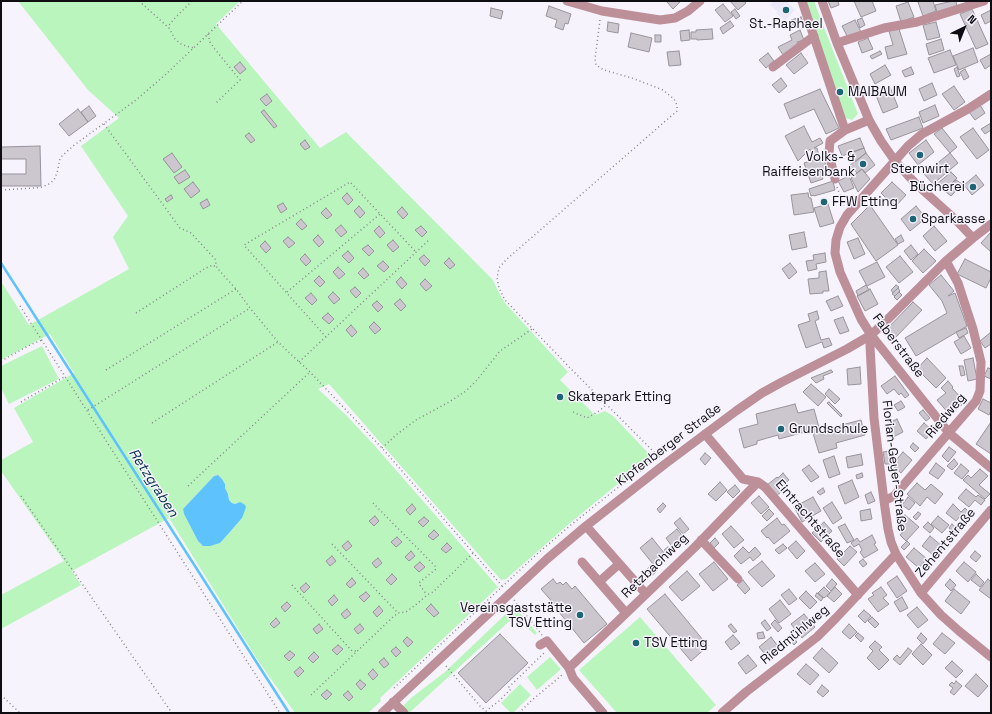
<!DOCTYPE html>
<html>
<head>
<meta charset="utf-8">
<style>
	body { margin:0 }
	#map { position:relative; width:992px; height:714px; overflow:hidden; background:#f6f3fd; font-family:"Space Grotesk",sans-serif }
	canvas { display:block }
	.frame { position:absolute; inset:0; border:2px solid #0e0d11; pointer-events:none }
	.north { position:absolute; left:944px; top:8px; width:40px; height:40px; -webkit-text-stroke:3px #f6f3fd; paint-order:stroke; rotate:43deg; font-size:11px; font-weight:700; line-height:16px; text-align:center; color:#0e0d11 }
	.north::after { content:''; display:block; margin:auto; width:14px; height:18px; background:#0e0d11; clip-path:polygon(50% 0,100% 100%,50% 72%,0 100%) }
</style>
</head>
<body>
<div id="map">
<canvas width="992" height="714"></canvas>
<div class="frame"></div>
<div class="north">N</div>
</div>
<script>
const ctx = document.querySelector('canvas').getContext('2d');
ctx.lineJoin = 'round';
function paint(path, color) {
  ctx.fillStyle = color;
  ctx.fill(path, 'evenodd');
}
function toPath(rows) {
  const path = new Path2D();
  for (const r of rows) {
    path.moveTo(r[0], r[1]);
    for (let i = 2; i < r.length; i += 2) path.lineTo(r[i], r[i + 1]);
  }
  return path;
}
function trace(path, color, width, dash) {
  ctx.strokeStyle = color;
  ctx.lineWidth = width;
  ctx.lineCap = dash ? 'butt' : 'round';
  ctx.setLineDash(dash || []);
  ctx.stroke(path);
}
function label(font, color, halo, rows, align = 'center') {
  ctx.font = font + ' "Space Grotesk",sans-serif';
  ctx.lineWidth = 3;
  ctx.setLineDash([]);
  ctx.textBaseline = 'middle';
  ctx.strokeStyle = halo;
  ctx.fillStyle = color;
  for (const [text, x, y, turn = 0] of rows) {
    ctx.save();
    ctx.translate(x, y);
    ctx.rotate((+turn || 0) * Math.PI / 180);
    ctx.textAlign = isNaN(turn) ? turn : align;
    if (halo) ctx.strokeText(text, 0, 0);
    ctx.fillText(text, 0, 0);
    ctx.restore();
  }
}
paint(toPath([
	[774,1,789,1,788,3,795,10,785,21,776,13,777,11,770,5]
]), '#ede8f9');
paint(toPath([
	[18,1,240,1,216,24,320,148,346,132,493,280,499,293,505,303,568,372,560,380,595,415,605,411,613,416,653,458,614,487,570,523,506,579,501,580,329,384,318,389,347,416,375,446,498,587,380,698,381,701,368,713,295,713,257,659,169,518,72,571,81,585,1,629,1,595,64,561,1,471,1,460,33,442,14,408,74,373,50,334,1,360,1,284,2,283,29,325,129,269,113,237,128,216,81,146,119,118,88,90],
	[218,475,222,479,225,484,225,488,228,494,229,500,232,503,235,504,240,502,242,518,229,533,220,543,203,546,198,541,184,514,183,509,214,476],
	[805,1,814,1,823,25,858,114,852,120,845,118],
	[42,346,59,379,9,404,1,388,1,366],
	[514,606,537,633,535,635,515,616,409,713,396,713,411,698,445,672],
	[640,617,716,705,707,713,617,713,579,670],
	[550,657,561,669,537,690,527,677],
	[520,684,531,695,513,713,511,713,501,703]
]), '#baf5bd');
paint(toPath([
	[218,475,222,479,225,484,225,488,228,494,229,500,232,503,235,504,240,502,242,503,245,505,246,507,245,510,242,518,229,533,220,543,210,546,203,546,198,541,184,514,183,509,214,476]
]), '#5ec2fd');
trace(toPath([
	[1,263,289,713]
]), '#5ec2fd', 2.5);
const building = toPath([
	[668,1,678,1,680,2,673,9,667,2,668,1],
	[730,1,744,1,746,3,738,10,730,1],
	[828,1,838,1,839,5,831,8,828,1],
	[854,1,872,1,876,11,861,17,854,1],
	[920,1,933,1,936,11,923,16,918,2,920,1],
	[953,1,956,1,957,7,937,12,935,5,953,1],
	[908,2,914,17,901,22,896,6,908,2],
	[723,4,733,16,725,22,715,10,723,4],
	[549,6,571,14,568,24,565,23,563,30,555,27,557,20,546,16,549,6],
	[491,8,503,11,501,19,490,16,491,8],
	[735,9,740,16,736,19,731,12,735,9],
	[972,9,988,44,976,49,960,14,972,9],
	[991,10,991,21,985,24,981,15,991,10],
	[801,17,803,22,793,25,791,20,801,17],
	[862,18,865,25,860,28,857,20,862,18],
	[855,20,861,32,848,38,842,26,855,20],
	[730,21,734,26,723,34,720,28,730,21],
	[608,22,619,24,618,33,607,31,608,22],
	[936,22,940,37,927,40,923,25,936,22],
	[712,29,713,39,697,40,697,39,691,39,691,32,696,32,696,30,712,29],
	[899,29,907,54,888,59,885,47,893,45,889,31,899,29],
	[689,30,690,40,681,41,680,31,689,30],
	[800,30,804,40,797,42,799,46,783,55,778,47,792,40,790,35,800,30],
	[631,33,652,38,649,52,628,47,631,33],
	[655,35,661,35,661,42,655,42,655,35],
	[868,38,873,49,862,53,858,42,868,38],
	[941,39,944,50,929,55,926,44,941,39],
	[973,48,978,62,959,70,953,56,973,48],
	[950,50,956,65,934,73,928,58,950,50],
	[679,51,681,65,669,66,667,52,679,51],
	[880,51,882,54,872,59,870,56,880,51],
	[768,53,774,61,766,68,759,60,768,53],
	[801,53,808,63,794,74,786,65,801,53],
	[991,54,991,65,985,69,980,60,991,54],
	[240,62,246,69,240,74,234,67,240,62],
	[885,65,891,75,875,84,870,74,885,65],
	[911,67,914,74,905,77,902,71,911,67],
	[957,67,960,76,957,77,954,69,957,67],
	[965,69,969,77,964,80,960,72,965,69],
	[781,78,787,86,779,93,772,85,781,78],
	[932,83,937,95,924,101,919,89,932,83],
	[954,86,965,102,954,110,942,94,954,86],
	[890,87,898,107,883,113,875,93,890,87],
	[820,89,839,128,826,134,814,109,790,119,784,104,820,89],
	[267,94,272,101,266,106,260,99,267,94],
	[935,105,939,116,923,123,919,112,935,105],
	[980,105,985,113,975,120,969,112,980,105],
	[89,106,96,116,88,122,81,112,89,106],
	[78,109,88,122,69,136,59,124,78,109],
	[264,110,277,126,274,128,261,112,264,110],
	[919,117,923,128,891,140,886,129,919,117],
	[991,123,991,130,985,134,981,129,991,123],
	[804,126,812,142,820,138,823,143,814,148,817,148,819,156,812,157,810,149,798,161,785,136,804,126],
	[942,128,957,147,950,153,934,134,942,128],
	[973,128,989,150,977,159,960,137,973,128],
	[249,133,255,140,251,143,245,136,249,133],
	[860,138,864,148,842,156,838,146,860,138],
	[305,140,310,147,305,150,300,144,305,140],
	[926,140,934,152,918,165,909,153,926,140],
	[40,146,41,186,1,186,1,174,26,174,26,159,1,159,1,147,40,146],
	[864,148,866,153,855,162,850,153,864,148],
	[172,153,182,167,174,173,163,159,172,153],
	[866,153,875,165,865,173,862,169,857,173,850,165,866,153],
	[950,153,958,163,933,184,924,174,950,153],
	[823,157,827,168,820,170,823,179,811,183,804,163,823,157],
	[862,169,870,179,858,192,851,178,862,169],
	[185,170,190,177,179,184,174,177,185,170],
	[951,172,957,178,944,191,937,184,951,172],
	[976,175,984,185,972,195,964,185,976,175],
	[849,176,854,188,844,192,838,181,849,176],
	[956,180,962,184,951,196,946,192,956,180],
	[833,181,835,190,814,196,814,195,811,196,809,189,833,181],
	[193,182,200,191,191,198,184,189,193,182],
	[892,182,906,195,895,207,881,193,892,182],
	[347,193,353,200,348,205,342,198,347,193],
	[808,193,809,198,811,198,814,212,794,215,791,195,808,193],
	[171,195,173,198,167,202,165,199,171,195],
	[207,199,210,205,203,209,200,203,207,199],
	[283,203,287,209,281,213,277,206,283,203],
	[828,204,834,223,820,227,814,208,828,204],
	[870,205,898,245,876,261,851,224,870,205],
	[359,206,365,213,360,218,354,211,359,206],
	[916,206,926,218,910,231,901,219,916,206],
	[402,207,408,214,403,219,397,212,402,207],
	[326,208,332,215,327,219,321,213,326,208],
	[301,219,307,226,302,230,296,224,301,219],
	[341,225,347,232,341,237,335,230,341,225],
	[379,226,385,233,380,238,374,231,379,226],
	[421,226,427,232,422,237,415,230,421,226],
	[934,226,947,241,935,251,923,236,934,226],
	[804,232,807,247,792,250,789,235,804,232],
	[991,232,991,252,981,243,991,232],
	[318,235,324,242,319,247,313,240,318,235],
	[901,235,904,241,898,244,895,239,901,235],
	[288,237,295,243,289,248,283,241,288,237],
	[858,238,865,254,854,259,847,242,858,238],
	[393,240,399,247,393,252,387,245,393,240],
	[265,241,271,248,266,253,260,246,265,241],
	[368,245,374,251,369,256,362,249,368,245],
	[911,245,918,254,911,260,904,251,911,245],
	[924,249,936,261,923,273,912,261,924,249],
	[348,251,354,258,349,263,342,256,348,251],
	[825,253,826,262,816,264,817,269,808,271,806,261,814,260,813,255,825,253],
	[305,254,311,261,306,266,300,259,305,254],
	[424,255,430,261,425,266,419,259,424,255],
	[900,256,913,272,899,283,886,267,900,256],
	[449,258,455,265,450,269,444,263,449,258],
	[965,259,991,272,991,278,986,288,957,274,965,259],
	[383,261,389,267,384,272,377,266,383,261],
	[877,262,885,277,867,286,859,271,877,262],
	[790,263,797,272,789,279,782,269,790,263],
	[338,267,345,274,339,279,333,272,338,267],
	[363,268,369,275,364,279,358,273,363,268],
	[826,271,829,291,823,291,823,293,810,294,808,279,819,278,819,272,826,271],
	[941,275,954,291,948,296,955,293,967,326,916,356,905,338,947,313,942,301,929,285,941,275],
	[319,276,325,282,320,287,314,281,319,276],
	[401,277,407,284,402,289,396,282,401,277],
	[425,279,432,286,426,291,420,284,425,279],
	[866,285,869,290,858,296,856,291,866,285],
	[896,285,899,287,893,293,891,290,896,285],
	[355,287,361,293,356,298,350,291,355,287],
	[898,288,900,291,895,296,892,294,898,288],
	[870,289,878,304,865,311,857,296,870,289],
	[333,292,340,299,334,304,328,297,333,292],
	[899,292,902,295,897,300,894,297,899,292],
	[311,293,317,300,312,305,305,298,311,293],
	[838,296,843,306,831,311,826,301,838,296],
	[400,299,406,306,401,311,394,304,400,299],
	[377,301,383,307,378,312,372,305,377,301],
	[913,302,922,310,894,339,885,331,913,302],
	[817,311,819,319,815,321,821,340,829,338,832,345,824,348,822,342,806,348,798,325,810,321,808,314,817,311],
	[328,313,334,319,329,324,322,318,328,313],
	[843,317,849,331,840,334,834,320,843,317],
	[374,322,381,329,375,334,369,327,374,322],
	[351,325,357,332,352,337,346,330,351,325],
	[966,328,968,333,959,338,956,332,966,328],
	[991,332,991,344,985,348,980,341,991,332],
	[964,336,971,348,961,354,954,342,964,336],
	[927,358,946,378,936,388,917,369,927,358],
	[973,358,977,379,968,381,964,360,973,358],
	[959,366,963,366,965,375,961,376,959,366],
	[860,367,861,384,848,385,847,369,860,367],
	[988,368,991,369,991,379,984,376,988,368],
	[831,370,833,372,823,376,824,379,816,383,811,378,831,370],
	[895,376,909,395,905,398,901,393,899,395,894,389,887,394,881,386,895,376],
	[948,381,953,387,952,388,965,402,950,415,937,400,946,393,941,388,948,381],
	[811,384,826,397,818,406,803,392,811,384],
	[829,389,840,399,835,404,825,394,829,389],
	[983,399,991,403,991,411,989,415,978,409,983,399],
	[901,401,905,407,898,411,894,405,901,401],
	[829,402,842,415,841,417,827,403,829,402],
	[795,404,798,413,814,409,821,435,831,432,830,428,861,420,865,435,836,443,837,448,819,453,812,430,779,439,778,435,757,441,757,444,744,448,739,429,758,424,756,414,795,404],
	[923,410,930,418,926,421,919,413,923,410],
	[897,419,903,432,891,438,885,425,897,419],
	[991,422,991,454,976,444,991,422],
	[924,423,933,431,926,439,917,431,924,423],
	[913,443,919,448,915,452,910,447,913,443],
	[949,447,956,452,948,462,942,456,949,447],
	[891,451,892,464,885,464,883,452,891,451],
	[903,452,912,460,901,473,892,465,903,452],
	[705,453,711,458,705,465,700,459,705,453],
	[861,454,863,465,848,468,846,457,861,454],
	[834,456,840,474,829,478,823,460,834,456],
	[954,459,958,464,952,470,947,466,954,459],
	[936,463,945,470,938,479,929,473,936,463],
	[961,464,969,471,962,479,954,473,961,464],
	[809,465,819,477,811,482,802,470,809,465],
	[980,469,988,476,979,485,990,494,985,499,963,480,968,475,971,478,980,469],
	[783,473,789,480,783,485,786,488,776,496,767,485,777,477,778,478,783,473],
	[862,473,863,477,857,479,856,475,862,473],
	[852,480,859,497,845,504,838,486,852,480],
	[720,482,727,490,716,501,708,494,720,482],
	[917,483,925,490,931,484,943,494,935,504,927,497,920,506,907,494,917,483],
	[735,485,740,491,733,498,727,492,735,485],
	[823,488,825,492,820,495,817,492,823,488],
	[966,489,976,497,978,495,985,500,981,505,975,500,969,507,958,498,966,489],
	[871,492,875,501,868,504,865,495,871,492],
	[759,496,769,507,761,514,751,503,759,496],
	[813,497,821,511,802,522,794,507,813,497],
	[908,497,915,503,909,510,902,505,908,497],
	[832,502,842,518,833,524,823,508,832,502],
	[663,503,666,506,660,513,657,509,663,503],
	[412,504,416,509,410,515,406,510,412,504],
	[953,504,961,512,965,508,972,515,967,521,961,515,956,521,946,513,953,504],
	[769,509,774,514,767,521,762,516,769,509],
	[870,509,872,519,861,521,860,511,870,509],
	[918,512,921,514,916,520,913,517,918,512],
	[905,515,919,527,906,541,900,535,905,529,898,523,905,515],
	[375,516,379,521,374,526,369,521,375,516],
	[938,516,949,525,942,533,931,524,938,516],
	[424,517,429,521,423,527,418,522,424,517],
	[680,518,689,529,683,534,674,523,680,518],
	[777,518,782,525,784,524,790,531,774,544,768,537,767,538,761,531,777,518],
	[824,522,832,531,821,542,812,533,824,522],
	[928,522,934,528,930,533,923,527,928,522],
	[845,524,854,540,847,543,838,527,845,524],
	[952,524,960,531,957,534,949,528,952,524],
	[731,526,744,540,734,548,722,534,731,526],
	[677,529,685,539,673,548,666,538,677,529],
	[434,530,439,535,433,540,428,536,434,530],
	[872,535,876,543,874,544,878,550,864,558,860,552,862,550,859,544,854,547,851,543,857,538,860,542,872,535],
	[930,536,943,547,936,557,922,546,930,536],
	[397,537,402,542,396,547,391,542,397,537],
	[652,538,665,554,653,564,640,548,652,538],
	[715,538,719,543,714,548,710,543,715,538],
	[348,541,352,546,346,551,342,546,348,541],
	[796,541,805,551,797,559,788,548,796,541],
	[907,541,910,544,904,550,901,547,907,541],
	[447,543,452,548,446,553,441,549,447,543],
	[783,544,787,548,779,554,775,550,783,544],
	[850,546,857,552,844,566,837,559,850,546],
	[668,547,672,553,669,556,664,550,668,547],
	[743,547,749,553,755,547,761,554,753,561,750,557,741,564,734,556,743,547],
	[914,548,927,559,919,568,906,557,914,548],
	[411,551,415,556,409,561,405,557,411,551],
	[975,551,981,556,976,562,970,557,975,551],
	[332,556,336,561,330,566,326,561,332,556],
	[378,558,382,563,376,568,372,563,378,558],
	[863,559,867,564,863,567,859,562,863,559],
	[762,561,775,576,762,587,748,572,762,561],
	[420,562,425,567,419,572,414,567,420,562],
	[714,562,728,579,713,591,699,574,714,562],
	[964,562,976,572,968,582,956,571,964,562],
	[815,563,825,574,815,582,805,571,815,563],
	[651,565,657,571,651,576,646,570,651,565],
	[687,571,700,586,682,601,669,587,687,571],
	[392,574,397,579,391,585,386,580,392,574],
	[976,574,984,582,980,587,971,580,976,574],
	[897,576,907,591,897,598,887,583,897,576],
	[352,578,356,583,350,588,346,584,352,578],
	[553,579,557,584,560,582,563,585,566,582,572,589,575,586,607,624,584,643,554,606,555,605,541,589,553,579],
	[832,579,837,584,831,591,826,586,832,579],
	[950,579,956,585,951,591,945,585,950,579],
	[988,579,991,582,991,599,979,590,988,579],
	[743,580,750,589,745,594,737,585,743,580],
	[306,583,310,587,304,593,300,588,306,583],
	[824,587,830,593,824,598,818,593,824,587],
	[835,587,842,594,834,602,827,596,835,587],
	[881,587,887,595,883,598,889,604,878,612,868,599,874,595,872,593,881,587],
	[789,589,797,599,789,605,781,595,789,589],
	[954,589,970,602,961,614,945,601,954,589],
	[806,591,817,602,810,609,799,598,806,591],
	[366,592,370,596,364,602,359,597,366,592],
	[817,593,823,598,821,601,815,596,817,593],
	[665,594,708,646,691,661,647,609,665,594],
	[334,595,338,600,332,606,328,601,334,595],
	[902,597,908,608,900,612,894,602,902,597],
	[780,600,791,614,779,623,769,609,780,600],
	[287,602,291,606,285,612,281,607,287,602],
	[431,604,439,613,434,617,426,609,431,604],
	[379,606,383,611,377,617,373,612,379,606],
	[917,607,928,620,918,628,907,615,917,607],
	[347,609,351,614,345,619,341,614,347,609],
	[864,610,871,616,865,623,858,616,864,610],
	[804,614,815,627,802,638,791,624,804,614],
	[872,617,879,624,875,628,868,621,872,617],
	[276,618,280,623,274,628,270,624,276,618],
	[765,620,771,628,767,631,761,623,765,620],
	[775,620,782,628,778,632,771,624,775,620],
	[319,624,323,629,317,634,313,629,319,624],
	[360,624,364,629,358,634,354,629,360,624],
	[731,624,737,631,734,633,728,626,731,624],
	[849,624,857,632,850,639,842,632,849,624],
	[763,632,765,638,758,639,757,633,763,632],
	[858,633,864,638,861,642,855,636,858,633],
	[921,633,927,639,923,644,917,638,921,633],
	[942,633,955,643,945,654,933,644,942,633],
	[500,634,528,663,486,703,458,673,500,634],
	[733,635,740,643,731,650,725,642,733,635],
	[792,636,797,642,794,645,789,639,792,636],
	[407,637,413,642,408,647,403,641,407,637],
	[771,637,780,649,768,658,759,647,771,637],
	[875,641,882,647,879,650,889,660,879,670,867,658,873,651,869,647,875,641],
	[921,644,932,655,923,665,912,654,921,644],
	[338,645,343,649,337,655,332,650,338,645],
	[396,647,401,652,396,657,391,651,396,647],
	[822,648,838,663,829,673,813,658,822,648],
	[908,648,912,651,900,665,893,659,897,655,900,658,908,648],
	[290,651,295,655,289,661,284,656,290,651],
	[314,652,319,657,313,663,308,658,314,652],
	[748,655,757,666,746,674,738,663,748,655],
	[384,658,389,664,384,668,379,662,384,658],
	[952,661,963,671,956,678,945,668,952,661],
	[806,664,819,675,810,685,797,674,806,664],
	[300,667,304,671,298,677,294,672,300,667],
	[373,669,378,675,373,680,368,674,373,669],
	[976,674,988,686,978,697,965,686,976,674],
	[360,680,366,685,361,690,356,684,360,680],
	[956,681,962,686,954,695,950,692,953,688,949,685,952,682,954,684,956,681],
	[822,685,829,691,823,697,817,692,822,685],
	[327,690,332,694,326,700,321,695,327,690],
	[348,691,353,697,349,701,343,695,348,691]
]);
paint(building, '#ccc6ce');
trace(building, '#99939b', 1);
trace(toPath([
	[139,1,169,28],
	[192,1,175,18,169,25,169,28,175,39,181,44,186,46,194,48],
	[600,20,595,59,596,65,604,70,632,78,663,90,674,99,677,105,677,111,507,259,499,268,497,278,499,288,505,300,573,371,659,457],
	[208,34,210,42,214,48,240,80,216,103],
	[104,124,180,228,191,233,215,259,217,268,236,289,250,308,278,342,310,372,382,448,503,587],
	[837,187,844,206],
	[1,190,34,188,42,187,49,184,54,180,57,173,60,159,62,156,73,146,136,100,165,75,243,1],
	[287,292,380,214],
	[20,306,280,713],
	[136,313,206,268,213,265,217,268],
	[326,337,244,245,350,182,416,252],
	[1,361,30,345,42,340],
	[299,362,429,240],
	[106,370,236,289],
	[21,402,66,376],
	[88,410,250,308],
	[573,412,587,418,599,411,606,405],
	[152,423,278,342],
	[382,448,396,435,416,420,449,402,466,391,477,380,500,351,532,329],
	[188,486,310,372],
	[21,496,172,713],
	[373,503,435,566,436,569,420,582,419,584,427,595],
	[332,544,398,613],
	[292,585,352,651,358,651],
	[514,600,542,635],
	[446,666,480,706,486,711,499,701,511,689,509,687,544,653],
	[394,688,537,554,572,524,616,489,664,453],
	[1,695,20,713],
	[311,695,393,617,398,613,406,612,418,603,427,595,433,592,473,553],
	[519,713,531,701,562,675]
]), '#88868d', 1.5, [1, 3]);
trace(toPath([
	[567,1,602,11,660,20,675,18,688,11,700,1],
	[802,1,845,130,869,120],
	[822,1,837,43,869,120,881,141,895,161,915,183,956,220,973,238],
	[837,43,884,28,917,22,984,1],
	[773,67,814,36],
	[991,94,968,109,922,134,908,146,847,215,840,227,836,240,835,253,840,272,861,319,871,335,949,433,991,468],
	[835,179,829,154,830,141,845,130],
	[871,335,870,346,874,418,884,501,888,529,891,542,896,554,921,593,941,615,959,631,991,657],
	[705,434,743,479,758,482,765,487,858,595],
	[884,501,894,496,976,401,980,391,981,362,973,329,958,283,946,261],
	[586,526,646,594],
	[701,540,738,579],
	[582,562,626,613],
	[599,582,619,564],
	[921,593,991,510],
	[540,645,547,641,569,668,573,678,603,713],
	[569,668,694,548,758,482],
	[393,702,404,713],
	[382,713,547,559,586,526,665,464,736,411,762,393,782,382,847,349,871,335,889,318,946,261,973,238,991,224],
	[722,713,746,692,817,637,836,618,896,554]
]), '#bd8f99', 9);
for (const [x, y, r, color] of [
	[786,10,4,"#1d6474"],
	[840,92,4,"#1d6474"],
	[920,155,4,"#1d6474"],
	[863,164,4,"#1d6474"],
	[973,187,4,"#1d6474"],
	[824,202,4,"#1d6474"],
	[913,219,4,"#1d6474"],
	[560,397,4,"#1d6474"],
	[781,429,4,"#1d6474"],
	[580,615,4,"#1d6474"],
	[636,643,4,"#1d6474"]
]) {
  const dot = new Path2D();
  dot.arc(x, y, r, 0, 2 * Math.PI);
  ctx.fillStyle = color;
  ctx.fill(dot);
  trace(dot, '#f6f3fd', 1.5);
}
label('13px', '#0e0d11', '#f6f3fd', [
	["St.-Raphael",786,24,"center"],
	["MAIBAUM",848,92],
	["Volks- &",855,157,"right"],
	["Raiffeisenbank",855,172,"right"],
	["Sternwirt",920,169,"center"],
	["Bücherei",965,187,"right"],
	["FFW Etting",832,202],
	["Sparkasse",921,219],
	["Skatepark Etting",568,397],
	["Grundschule",789,429],
	["Vereinsgaststätte",572,608,"right"],
	["TSV Etting",572,623,"right"],
	["TSV Etting",644,643]
], 'left');
label('13px', '#0e0d11', '#f6f3fd', [
	["Faberstraße",898,346,53],
	["Riedweg",946,416,-50],
	["Kipfenberger Straße",669,445,-37],
	["Florian-Geyer-Straße",894,466,83],
	["Eintrachtstraße",810,519,49],
	["Zehentstraße",946,543,-50],
	["Retzbachweg",655,566,-44],
	["Riedmühlweg",795,635,-40]
]);
label('italic 14px', '#002e45', '#f6f3fd', [
	["Retzgraben",153,483,57]
]);
</script>
</body>
</html>
